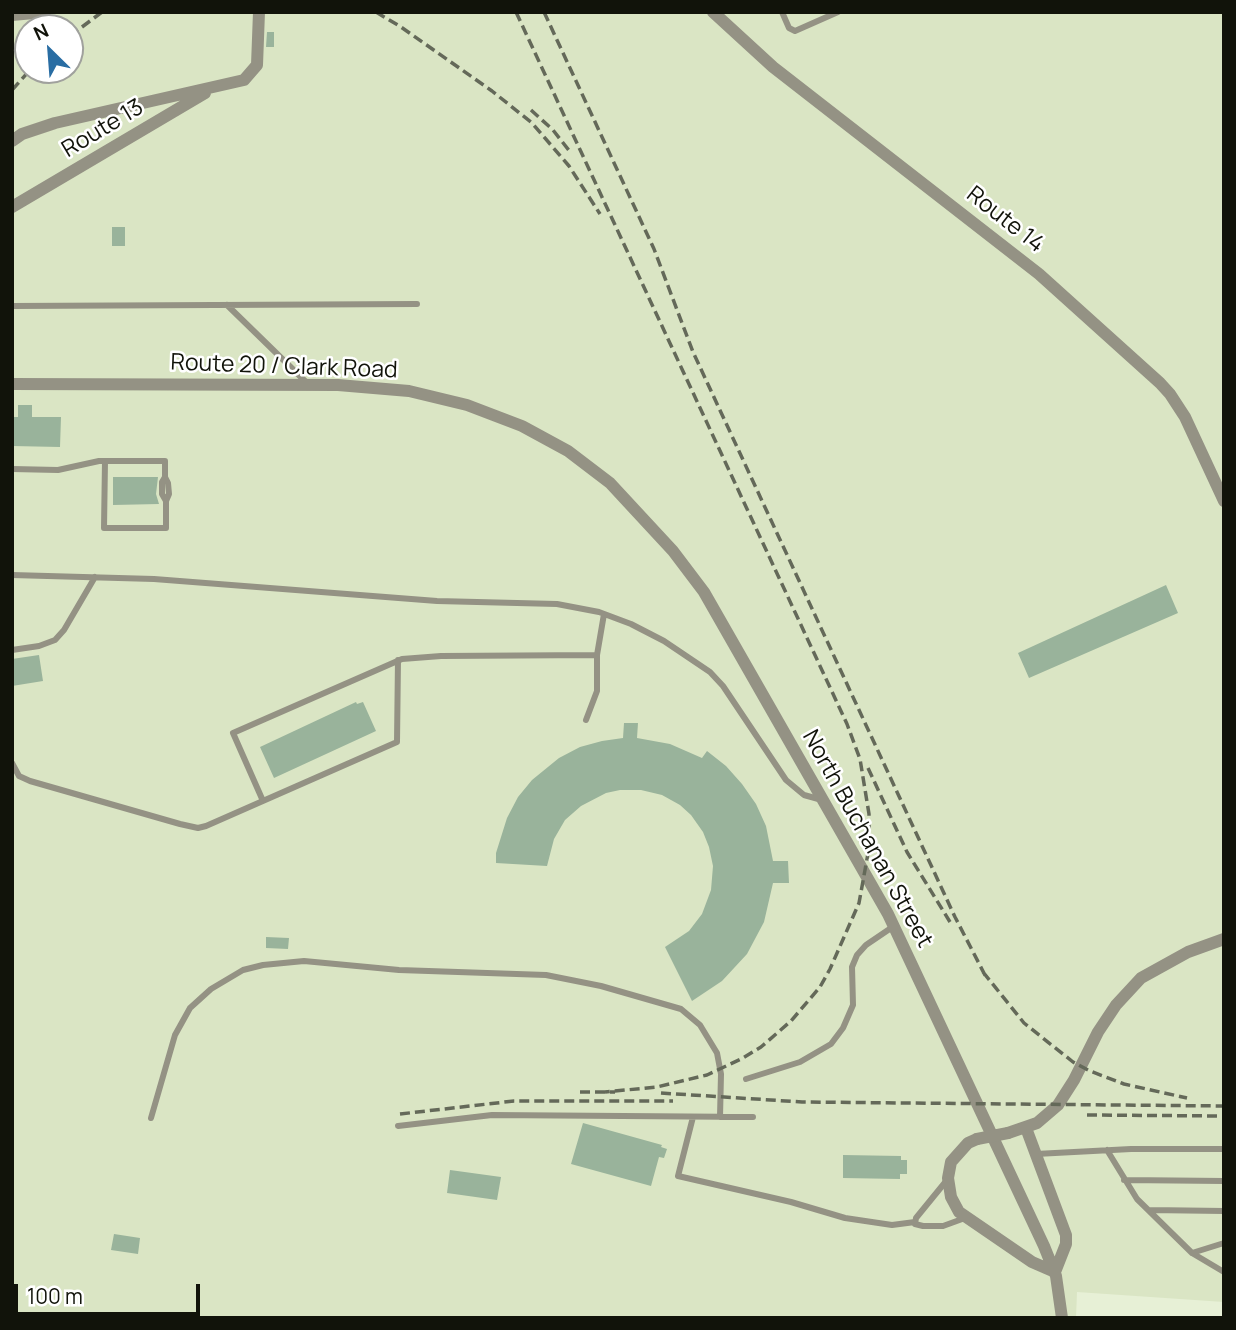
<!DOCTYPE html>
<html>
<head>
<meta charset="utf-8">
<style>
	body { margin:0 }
	#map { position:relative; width:1236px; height:1330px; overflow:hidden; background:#e7f0d6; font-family:Manrope,sans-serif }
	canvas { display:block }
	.frame { position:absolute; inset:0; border:14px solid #11130a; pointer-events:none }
	.north { position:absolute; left:14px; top:14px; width:70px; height:70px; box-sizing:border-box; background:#fff; border:2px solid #a0a19d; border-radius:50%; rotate:335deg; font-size:19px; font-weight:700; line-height:28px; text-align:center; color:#11130a }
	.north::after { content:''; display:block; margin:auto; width:24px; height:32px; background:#296da3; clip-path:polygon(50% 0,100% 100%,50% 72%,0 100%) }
	.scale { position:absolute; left:14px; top:1284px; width:186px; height:32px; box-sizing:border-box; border:4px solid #11130a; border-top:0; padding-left:9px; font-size:21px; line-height:24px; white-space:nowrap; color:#11130a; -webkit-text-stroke:5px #fff; paint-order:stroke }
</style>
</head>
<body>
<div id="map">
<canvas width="1236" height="1330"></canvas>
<div class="frame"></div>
<div class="north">N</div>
<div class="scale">100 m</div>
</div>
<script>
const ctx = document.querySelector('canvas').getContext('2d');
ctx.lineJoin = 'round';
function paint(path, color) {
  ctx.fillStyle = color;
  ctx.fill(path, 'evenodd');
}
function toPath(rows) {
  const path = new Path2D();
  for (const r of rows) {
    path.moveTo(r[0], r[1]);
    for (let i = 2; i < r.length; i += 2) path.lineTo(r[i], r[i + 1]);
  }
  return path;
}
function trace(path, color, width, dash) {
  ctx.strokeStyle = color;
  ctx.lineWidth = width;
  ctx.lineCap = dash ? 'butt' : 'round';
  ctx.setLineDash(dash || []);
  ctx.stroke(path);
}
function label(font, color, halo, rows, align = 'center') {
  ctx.font = font + ' Manrope,sans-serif';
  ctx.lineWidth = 5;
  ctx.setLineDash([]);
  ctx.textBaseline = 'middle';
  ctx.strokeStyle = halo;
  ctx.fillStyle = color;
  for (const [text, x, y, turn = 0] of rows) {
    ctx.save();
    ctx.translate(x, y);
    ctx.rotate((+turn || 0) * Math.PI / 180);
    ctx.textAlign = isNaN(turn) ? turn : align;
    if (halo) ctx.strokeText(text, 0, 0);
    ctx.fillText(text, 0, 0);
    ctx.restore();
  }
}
paint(toPath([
	[12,12,1224,12,1224,1302,1077,1292,1076,1318,12,1318],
	[28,28,70,28,70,70,28,70]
]), '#dae5c4');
paint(toPath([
	[267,32,274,32,274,47,266,47],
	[112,227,125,227,125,246,112,246],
	[18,405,32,405,32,417,61,417,60,447,12,446,12,417,18,417],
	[113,477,158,477,156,494,159,504,113,505],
	[1166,585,1178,613,1029,678,1018,653],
	[39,655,43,681,12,686,12,659],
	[356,702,357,704,363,702,376,731,274,778,260,747],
	[624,723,638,723,637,738,670,744,702,758,707,751,726,766,742,784,756,804,766,826,773,861,788,861,789,883,773,883,764,922,747,954,722,981,692,1001,665,947,689,931,702,914,711,890,713,866,709,847,703,832,691,815,680,805,662,795,641,790,620,790,606,793,581,806,565,820,554,839,547,866,496,863,496,853,507,818,518,797,532,780,559,758,580,747,602,741,623,738],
	[266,937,289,938,288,949,266,948],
	[583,1123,662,1145,661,1147,667,1149,664,1158,659,1157,651,1186,571,1164],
	[843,1155,901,1156,901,1160,907,1160,907,1174,900,1174,900,1179,843,1178],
	[450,1170,501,1177,497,1200,447,1193],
	[114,1234,140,1238,138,1254,111,1250]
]), '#99b39b');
trace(toPath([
	[782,12,789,28,795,31,838,12],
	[227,305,307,383],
	[12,306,417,304],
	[12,469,58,470,99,461,165,461,165,477,162,482,162,494,166,501,166,528,104,528,105,461],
	[165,477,168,483,169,494,166,501],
	[12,575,154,579,437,601,557,604,599,612,631,624,664,641,710,672,723,686,786,780,804,795,822,800],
	[12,650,39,646,55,640,64,630,95,577],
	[586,720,597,691,597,655],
	[12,763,19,776,30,781,180,824,198,828,206,826,397,742,398,660],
	[263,801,233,733,402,659,441,656,597,655,604,614],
	[746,1079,800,1062,831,1044,843,1028,853,1005,852,967,857,955,866,945,894,926],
	[693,1117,678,1176,791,1202,845,1218,892,1225,915,1222],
	[151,1118,175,1035,190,1008,211,989,243,970,263,965,304,961,399,970,546,975,601,986,681,1009,700,1025,717,1053,721,1074,720,1117],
	[398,1126,492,1115,753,1117],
	[1107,1150,1137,1199,1192,1253,1224,1243],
	[1036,1154,1131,1149,1224,1149],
	[947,1180,916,1218,915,1224,923,1226,943,1226,965,1218],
	[1124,1180,1224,1181],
	[1149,1210,1224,1211],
	[1192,1253,1224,1272]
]), '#949284', 6);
trace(toPath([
	[713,12,773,67,1039,274,1160,383,1170,394,1185,417,1224,501],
	[12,15,45,12],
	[12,141,22,134,55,123,244,80,257,65,259,12],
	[12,207,205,93],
	[12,384,338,385,409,391,467,405,522,426,568,451,610,483,673,551,704,592,888,914,1044,1246,1056,1276,1062,1318],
	[1008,1133,1037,1123,1058,1105,1074,1080,1098,1032,1116,1005,1141,978,1188,952,1224,939],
	[977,1139,968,1143,951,1162,948,1178,951,1197,959,1212,1032,1262,1055,1272,1066,1244,1066,1235,1026,1128]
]), '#949284', 12);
trace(toPath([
	[376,12,401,27,492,91,532,123,569,166,600,214],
	[516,12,847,724,860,759,869,814,869,848,859,903,830,969,820,987,791,1021,761,1047,743,1058,707,1075,657,1087,605,1092],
	[544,12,654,249,693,352,955,917,987,979],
	[70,36,102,12],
	[12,90,30,70],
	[531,110,553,130,571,153],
	[868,768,907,852,950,922],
	[983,972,1024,1023,1073,1062,1090,1071,1124,1084,1187,1098],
	[580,1092,615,1092],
	[661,1093,802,1102,1224,1106],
	[400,1114,514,1101,673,1101],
	[1087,1115,1224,1116]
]), '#646959', 3.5, [10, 5]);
trace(toPath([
	[977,1139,1008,1133]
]), '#949284', 12);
label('23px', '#11130a', '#fff', [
	["Route 13",103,129,-31],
	["Route 14",1005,220,38],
	["Route 20 / Clark Road",284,367,2],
	["North Buchanan Street",867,839,61]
]);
</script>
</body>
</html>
